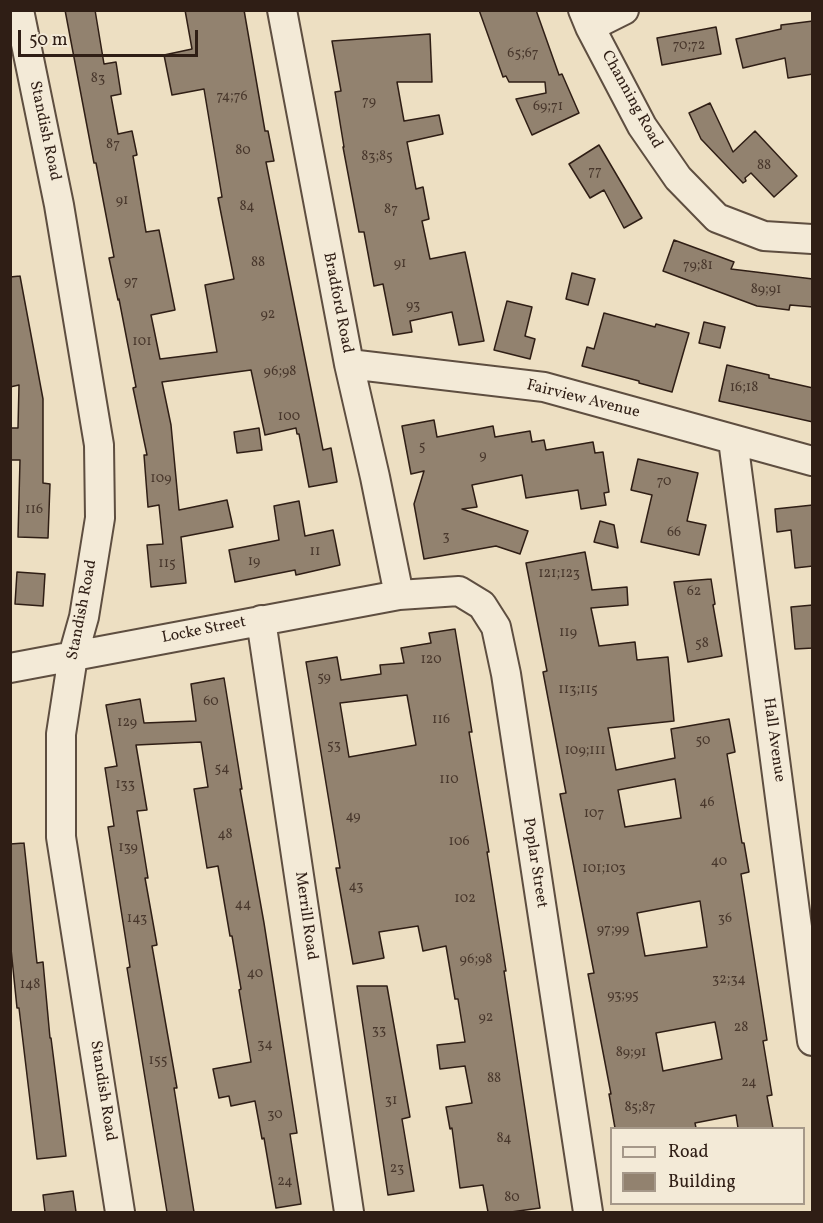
<!DOCTYPE html>
<html>
<head>
<meta charset="utf-8">
<style>
	body { margin:0 }
	#map { position:relative; width:823px; height:1223px; overflow:hidden; background:#eddfc2; font-family:Vollkorn,serif }
	canvas { display:block }
	.frame { position:absolute; inset:0; border:12px solid #2f1e15; pointer-events:none }
	.legend { position:absolute; left:610px; top:1127px; width:195px; height:78px; box-sizing:border-box; background:#f3ead7; border:2px solid #a59889; margin:0; padding:8px 10px; list-style:none; font-size:18px; color:#2f1e15 }
	.legend li { display:flex; align-items:center; gap:12px; height:30px }
	.legend b { width:30px; border:2px solid #a59889 }
	.scale { position:absolute; left:18px; top:30px; width:180px; height:27px; box-sizing:border-box; border:3px solid #2f1e15; border-top:0; padding-left:8px; font-size:18px; line-height:21px; white-space:nowrap; color:#2f1e15; -webkit-text-stroke:4px #f3ead7; paint-order:stroke }
</style>
</head>
<body>
<div id="map">
<canvas width="823" height="1223"></canvas>
<div class="frame"></div>
<ul class="legend">
<li><b style="height:8px;background:#f3ead7"></b>Road</li>
<li><b style="height:16px;background:#92826f"></b>Building</li>
</ul>
<div class="scale">50 m</div>
</div>
<script>
const ctx = document.querySelector('canvas').getContext('2d');
ctx.lineJoin = 'round';
function paint(path, color) {
  ctx.fillStyle = color;
  ctx.fill(path, 'evenodd');
}
function toPath(rows) {
  const path = new Path2D();
  for (const r of rows) {
    path.moveTo(r[0], r[1]);
    for (let i = 2; i < r.length; i += 2) path.lineTo(r[i], r[i + 1]);
  }
  return path;
}
function trace(path, color, width, dash) {
  ctx.strokeStyle = color;
  ctx.lineWidth = width;
  ctx.lineCap = dash ? 'butt' : 'round';
  ctx.setLineDash(dash || []);
  ctx.stroke(path);
}
function label(font, color, halo, rows, align = 'center') {
  ctx.font = font + ' Vollkorn,serif';
  ctx.lineWidth = 5;
  ctx.setLineDash([]);
  ctx.textBaseline = 'middle';
  ctx.strokeStyle = halo;
  ctx.fillStyle = color;
  for (const [text, x, y, turn = 0] of rows) {
    ctx.save();
    ctx.translate(x, y);
    ctx.rotate((+turn || 0) * Math.PI / 180);
    ctx.textAlign = isNaN(turn) ? turn : align;
    if (halo) ctx.strokeText(text, 0, 0);
    ctx.fillText(text, 0, 0);
    ctx.restore();
  }
}
const building = toPath([
	[65,10,95,10,104,64,116,62,121,94,111,96,118,134,132,131,137,155,133,156,146,232,159,230,175,310,151,315,160,359,217,352,205,285,234,279,218,198,222,197,204,89,172,95,164,55,192,49,185,10,244,10,265,131,268,131,274,161,266,162,313,399,323,450,331,448,337,482,309,487,299,434,297,434,296,428,265,435,251,370,162,382,171,425,179,510,227,500,233,527,181,537,186,583,151,587,147,545,163,544,159,505,148,507,144,455,147,455,133,388,136,387,119,299,118,300,109,258,114,257,96,163,94,163,65,10],
	[479,10,536,10,559,75,562,74,579,113,532,135,516,99,546,93,545,82,509,82,506,76,503,77,479,10],
	[813,21,813,74,788,78,785,58,743,68,736,39,781,29,781,25,813,21],
	[716,27,721,54,662,65,657,38,716,27],
	[430,34,432,82,397,82,404,121,439,115,443,134,407,142,416,189,423,187,429,219,422,221,430,259,465,252,484,341,459,345,452,312,410,321,412,332,393,335,383,284,374,286,364,232,359,232,343,147,344,147,335,92,341,91,332,41,430,34],
	[710,103,733,152,755,131,797,176,774,197,751,173,745,178,746,181,743,183,701,139,689,113,710,103],
	[599,145,642,218,624,228,604,190,590,198,569,164,599,145],
	[674,240,734,262,731,269,813,279,813,307,790,305,789,310,757,306,663,271,674,240],
	[572,273,595,279,588,305,566,299,572,273],
	[20,276,43,399,43,483,50,484,48,538,18,537,20,460,10,460,10,428,18,428,19,385,10,387,10,277,20,276],
	[507,301,532,307,525,336,535,339,530,359,494,350,507,301],
	[604,313,655,327,656,324,689,333,672,392,639,383,639,381,582,366,587,347,594,349,604,313],
	[704,322,725,327,720,348,699,343,704,322],
	[727,365,769,375,769,378,813,388,813,422,719,401,727,365],
	[434,420,437,437,493,426,495,437,530,431,532,442,544,440,546,450,593,442,595,453,603,452,609,492,604,493,606,505,581,509,578,490,526,498,522,475,472,485,477,507,462,509,528,531,520,554,496,546,424,559,414,504,424,471,411,474,402,426,434,420],
	[259,428,262,450,237,453,234,432,259,428],
	[638,459,698,473,687,521,706,525,699,555,641,542,652,495,631,490,638,459],
	[299,501,305,536,333,530,340,565,296,575,295,570,235,582,229,550,279,540,274,506,299,501],
	[813,505,813,566,795,568,791,530,777,532,775,509,813,505],
	[600,521,614,525,618,548,594,542,600,521],
	[585,552,592,590,627,587,628,605,591,608,599,646,635,642,637,660,668,657,674,721,608,728,616,770,675,758,671,729,729,719,735,752,727,754,742,843,744,843,749,872,741,874,767,1040,763,1041,772,1095,767,1096,773,1128,738,1128,736,1115,695,1123,696,1128,615,1128,609,1094,611,1094,588,974,594,973,560,794,566,793,543,672,547,671,526,563,585,552],
	[675,779,681,818,625,827,618,790,675,779],
	[700,901,707,947,645,956,637,913,700,901],
	[715,1022,722,1059,663,1071,656,1033,715,1022],
	[17,572,45,574,43,606,15,604,17,572],
	[711,579,715,604,713,605,722,656,688,662,674,582,711,579],
	[813,605,813,648,795,649,791,607,813,605],
	[455,629,472,732,469,732,489,852,487,852,506,971,504,971,540,1208,511,1212,488,1212,483,1185,460,1188,452,1128,450,1129,446,1107,472,1103,465,1066,440,1069,437,1045,465,1042,458,999,455,999,446,946,423,951,418,926,379,932,384,958,353,964,336,868,340,868,306,662,337,657,341,680,381,674,380,665,404,663,401,648,431,643,429,633,455,629],
	[407,695,416,745,349,757,340,703,407,695],
	[224,678,242,789,240,789,264,923,297,1133,290,1134,301,1204,276,1208,264,1138,262,1139,255,1101,231,1106,229,1096,219,1098,213,1069,251,1062,239,990,241,989,232,936,230,936,218,866,207,868,194,789,208,787,201,742,136,745,147,810,137,811,148,878,145,878,157,945,152,946,177,1088,174,1088,194,1212,167,1212,127,968,130,967,108,827,114,826,105,768,117,766,106,705,140,699,144,723,196,721,191,684,224,678],
	[24,843,37,963,43,962,50,1038,51,1038,66,1156,37,1159,19,1008,17,1008,10,939,10,844,24,843],
	[357,986,387,986,410,1117,402,1119,414,1191,388,1195,357,986],
	[73,1191,76,1212,45,1212,43,1195,73,1191]
]);
paint(building, '#92826f');
trace(building, '#2f1e15', 1.5);
const minor = toPath([
	[19,10,59,205,99,445,100,518,84,617,73,656,61,734,61,837,120,1212],
	[282,10,349,364,375,477,399,595],
	[583,10,590,27,642,126,678,178,717,218,764,236,812,239],
	[590,27,624,10],
	[349,364,544,387,812,461],
	[733,440,812,1041],
	[261,620,349,1212],
	[10,668,399,595,459,591,482,605,496,627,506,674,588,1212]
]);
trace(minor, '#5e4e40', 32);
trace(minor, '#f3ead7', 28);
label('14px', '#48372c', null, [
	["70;72",689,46],
	["65;67",523,54],
	["83",98,79],
	["74;76",232,97],
	["79",369,102],
	["69;71",548,107],
	["87",113,145],
	["80",243,151],
	["83;85",377,157],
	["88",764,166],
	["77",595,172],
	["91",122,201],
	["84",247,207],
	["87",391,210],
	["88",258,263],
	["91",400,264],
	["79;81",698,266],
	["97",131,282],
	["89;91",766,290],
	["93",413,306],
	["92",268,315],
	["101",142,342],
	["96;98",280,372],
	["16;18",744,388],
	["100",289,417],
	["5",422,447],
	["9",483,456],
	["109",161,479],
	["70",664,482],
	["116",34,510],
	["66",674,533],
	["3",446,537],
	["11",315,552],
	["19",254,562],
	["115",167,564],
	["121;123",559,574],
	["62",694,592],
	["119",568,633],
	["58",702,644],
	["120",431,660],
	["59",324,678],
	["113;115",578,690],
	["60",211,702],
	["116",441,720],
	["129",127,723],
	["50",703,741],
	["53",334,746],
	["109;111",585,751],
	["54",222,769],
	["110",449,780],
	["133",125,785],
	["46",707,803],
	["107",594,814],
	["49",353,817],
	["48",225,835],
	["106",459,842],
	["139",128,848],
	["40",719,862],
	["101;103",604,869],
	["43",356,887],
	["102",465,899],
	["44",243,905],
	["143",137,919],
	["36",725,919],
	["97;99",613,930],
	["96;98",476,960],
	["40",255,974],
	["32;34",729,980],
	["148",30,985],
	["93;95",623,996],
	["92",486,1018],
	["28",741,1028],
	["33",379,1031],
	["34",265,1045],
	["89;91",631,1053],
	["155",158,1061],
	["88",494,1079],
	["24",749,1083],
	["31",391,1101],
	["85;87",640,1108],
	["30",275,1115],
	["84",504,1139],
	["23",397,1169],
	["24",285,1182],
	["80",512,1198]
]);
label('16px', '#2f1e15', '#f3ead7', [
	["Channing Road",631,100,61],
	["Standish Road",44,131,78],
	["Bradford Road",337,303,79],
	["Fairview Avenue",583,400,14],
	["Standish Road",83,610,-79],
	["Locke Street",204,631,-11],
	["Hall Avenue",773,740,82],
	["Poplar Street",534,863,81],
	["Merrill Road",305,916,82],
	["Standish Road",102,1091,81]
]);
</script>
</body>
</html>
